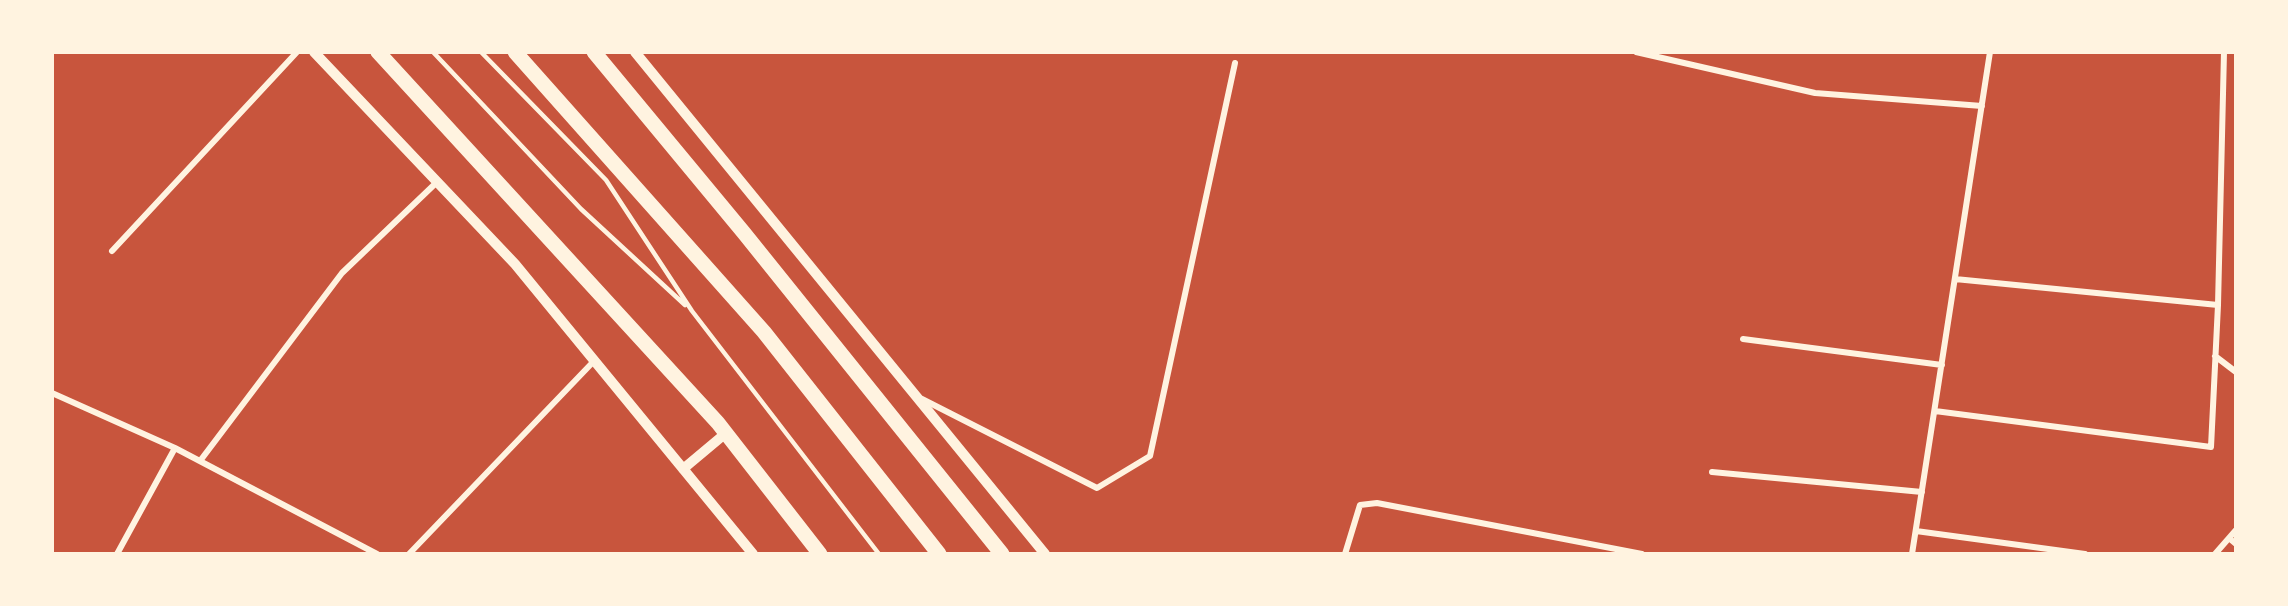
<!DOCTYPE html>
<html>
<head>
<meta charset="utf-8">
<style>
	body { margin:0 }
	#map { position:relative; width:2288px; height:606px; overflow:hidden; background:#c8553d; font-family:"Archivo Narrow",sans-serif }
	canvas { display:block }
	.frame { position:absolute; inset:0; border:54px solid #fff3e0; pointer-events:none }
</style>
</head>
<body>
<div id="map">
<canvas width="2288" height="606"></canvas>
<div class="frame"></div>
</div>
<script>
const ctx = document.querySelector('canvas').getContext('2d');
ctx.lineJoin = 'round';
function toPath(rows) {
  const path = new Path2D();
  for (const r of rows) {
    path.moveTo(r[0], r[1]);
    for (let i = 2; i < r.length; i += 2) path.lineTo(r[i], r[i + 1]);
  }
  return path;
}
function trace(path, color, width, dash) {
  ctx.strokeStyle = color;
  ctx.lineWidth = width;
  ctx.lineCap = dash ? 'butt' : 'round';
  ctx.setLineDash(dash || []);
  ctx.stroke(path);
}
trace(toPath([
	[433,52,581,209,685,305],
	[481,52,606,180,692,311,879,554]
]), '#fff3e0', 4.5);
trace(toPath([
	[1636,52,1815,93,1982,106],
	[112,251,297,52],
	[1955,279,2218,305],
	[1743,339,1942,365],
	[2215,356,2236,372],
	[52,393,175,448],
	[922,399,1097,488,1150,456,1235,63],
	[1935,411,2211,447,2218,305,2224,52],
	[200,461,342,273,437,182],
	[1712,472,1922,492],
	[1916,531,2085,554],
	[2229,538,2236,544],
	[117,554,175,448,377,554],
	[409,554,594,361],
	[1345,554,1360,505,1377,503,1642,554],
	[1912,554,1990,52],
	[2215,554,2236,530]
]), '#fff3e0', 6);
trace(toPath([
	[314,52,515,264,753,554],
	[635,52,1045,554],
	[683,469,726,433]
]), '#fff3e0', 10);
trace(toPath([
	[378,52,718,423,820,554],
	[515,52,764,332,939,554],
	[594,52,744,233,1002,554]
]), '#fff3e0', 15);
</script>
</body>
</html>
